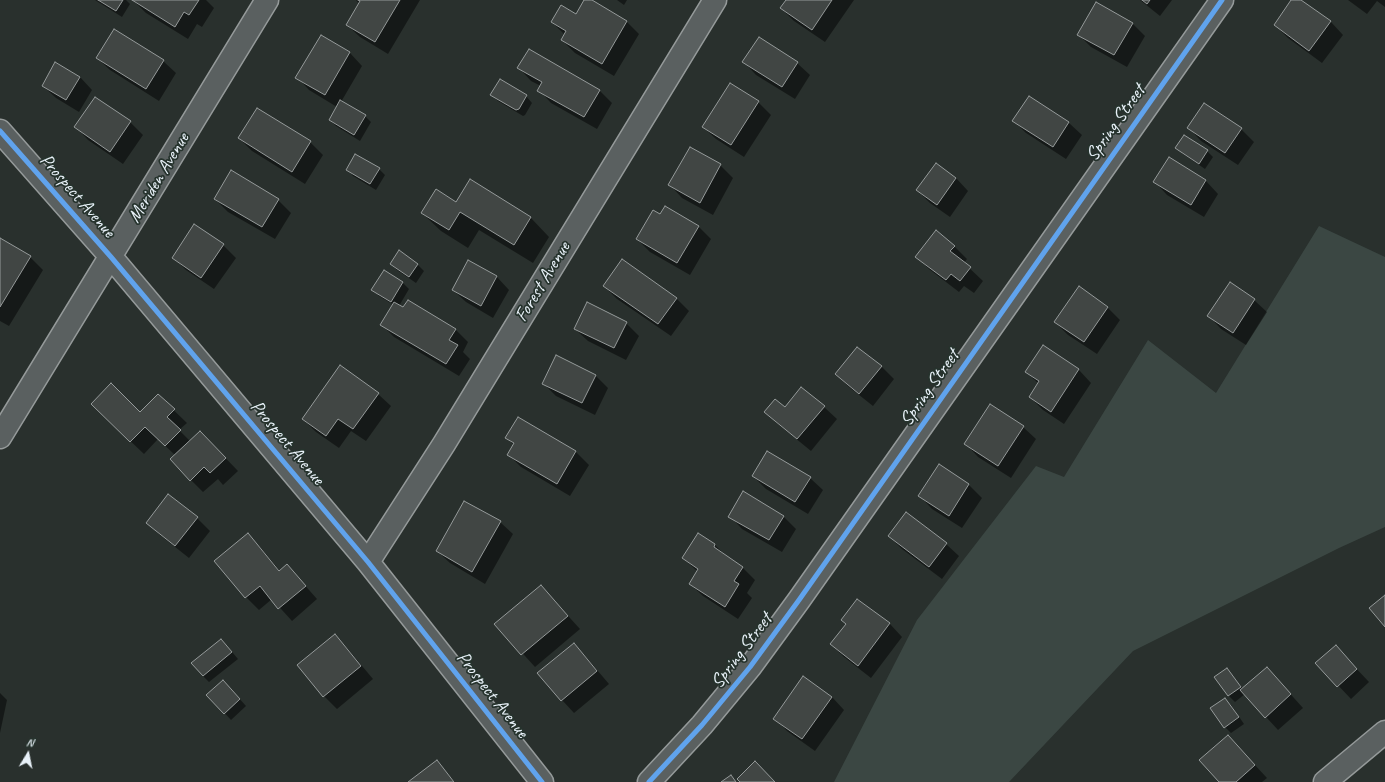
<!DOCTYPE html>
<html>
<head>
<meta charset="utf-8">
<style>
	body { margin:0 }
	#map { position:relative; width:1385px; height:782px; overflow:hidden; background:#29302d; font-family:Caveat,sans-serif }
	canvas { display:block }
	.north { position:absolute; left:8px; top:734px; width:40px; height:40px; -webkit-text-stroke:3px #26332d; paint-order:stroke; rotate:10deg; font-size:11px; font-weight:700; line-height:16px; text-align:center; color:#e8f1f8 }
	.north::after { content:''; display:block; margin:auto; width:14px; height:18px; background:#e8f1f8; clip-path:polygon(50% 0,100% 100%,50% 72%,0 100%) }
</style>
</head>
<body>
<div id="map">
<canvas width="1385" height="782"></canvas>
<div class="north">N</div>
</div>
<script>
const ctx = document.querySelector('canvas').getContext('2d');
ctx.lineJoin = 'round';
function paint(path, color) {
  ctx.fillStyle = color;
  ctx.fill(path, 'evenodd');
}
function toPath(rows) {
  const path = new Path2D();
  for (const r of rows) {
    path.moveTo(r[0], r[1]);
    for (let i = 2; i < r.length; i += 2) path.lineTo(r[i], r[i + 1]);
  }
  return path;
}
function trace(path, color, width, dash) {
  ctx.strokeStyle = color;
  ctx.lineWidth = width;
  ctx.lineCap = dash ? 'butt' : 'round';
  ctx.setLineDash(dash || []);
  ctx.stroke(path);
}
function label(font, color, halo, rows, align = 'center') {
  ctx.font = font + ' Caveat,sans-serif';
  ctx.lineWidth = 3.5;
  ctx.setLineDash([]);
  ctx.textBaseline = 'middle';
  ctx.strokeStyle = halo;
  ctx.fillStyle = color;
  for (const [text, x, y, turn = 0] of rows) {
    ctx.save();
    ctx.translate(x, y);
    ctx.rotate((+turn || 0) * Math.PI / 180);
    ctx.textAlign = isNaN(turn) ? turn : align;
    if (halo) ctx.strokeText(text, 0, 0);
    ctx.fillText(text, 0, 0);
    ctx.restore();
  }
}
paint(toPath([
	[1319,226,1385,257,1385,527,1339,548,1133,651,1009,782,834,782,917,620,1036,466,1064,477,1148,340,1216,393]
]), '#3b4743');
paint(toPath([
	[95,0,126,0,130,4,122,17],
	[133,0,206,0,214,8,202,27,197,24,188,39,146,13],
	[356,0,420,0,388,54,360,37,347,25,359,4],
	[585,0,590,0,626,21,639,34,614,76,575,53,562,40,565,35,552,22,576,16],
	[617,0,627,0,624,5],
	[787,0,854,0,825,42,794,21,781,8],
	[1140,0,1172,0,1160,16],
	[1292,0,1299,0,1331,22,1343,35,1322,63,1288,38,1275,25],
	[1348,0,1385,0,1385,7,1377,1,1367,14],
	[1132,23,1145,36,1127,67,1091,47,1079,35],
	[321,36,350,53,362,66,341,102,365,116,371,122,360,141,336,126,330,120,337,107,309,90,297,77],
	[97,58,163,61,176,73,159,101,110,70],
	[744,62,797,63,810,75,795,99,756,75],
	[519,68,599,90,612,103,597,129,551,103,539,90,541,86,531,81],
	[80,77,92,90,79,112,56,98,43,86],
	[730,85,758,102,771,115,744,157,716,139,703,127],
	[492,95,526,96,532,103,525,115,523,116,498,101],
	[1029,97,1069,123,1082,135,1066,159,1026,133,1014,121],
	[130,122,143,135,123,164,88,140,76,127],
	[1189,128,1241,129,1254,142,1238,165,1201,141],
	[239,138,310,142,323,155,305,184,252,151],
	[1177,148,1207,151,1213,157,1205,169,1183,154],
	[1169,158,1206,181,1218,194,1204,217,1167,195,1155,182],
	[720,165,733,178,713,215,682,198,670,185],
	[347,169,379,169,385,175,376,190,353,176],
	[956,178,968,191,950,217,930,203,917,190],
	[470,181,531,218,549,237,533,263,479,230,468,248,441,231,422,213,456,203],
	[215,199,278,200,291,213,275,239,228,212],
	[660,215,698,226,711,239,690,275,650,252,637,239],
	[0,239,30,257,43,270,9,326,0,321],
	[223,245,236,258,214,289,186,270,173,257],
	[954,246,967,259,964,263,983,281,974,293,964,286,959,292,929,269,916,256],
	[399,252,418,265,424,271,416,283,397,270,391,264],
	[469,262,497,277,509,290,493,318,466,302,453,290],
	[384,272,403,283,409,289,399,306,404,308,408,301,456,330,468,342,463,352,470,359,459,376,394,337,382,325,394,305,379,296,373,289],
	[604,286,676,298,689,311,671,336,617,299],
	[1079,288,1108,308,1120,320,1097,354,1068,335,1055,322],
	[1254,300,1267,312,1246,345,1221,329,1209,316],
	[626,323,639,336,626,360,588,341,575,329],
	[1043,346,1079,370,1091,383,1064,424,1043,410,1030,397,1039,384,1026,372],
	[881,366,894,379,873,406,849,387,836,374],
	[595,375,608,388,595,415,556,396,543,383],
	[378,394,391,406,366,441,351,431,339,448,316,432,303,419],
	[158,395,187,423,179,430,191,442,213,445,238,471,223,485,218,479,203,492,191,480,176,456,158,439,144,454,105,417,140,413],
	[824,407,837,419,811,451,778,424,765,412],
	[518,418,576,452,589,465,570,496,521,467,508,454,514,445,507,438],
	[1023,427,1036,439,1011,478,978,457,966,444],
	[939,466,969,485,982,498,962,528,932,509,920,496],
	[753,476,810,478,823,490,808,514,766,489],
	[168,495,197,518,210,531,189,558,160,535,147,522],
	[730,516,783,516,796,529,782,552,742,529],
	[500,522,513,534,485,584,450,563,437,551],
	[699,534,715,545,727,557,743,568,755,580,747,593,752,598,738,619,703,596,690,584,698,572,683,558],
	[248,535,260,547,280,571,287,565,317,599,292,621,272,599,259,610,246,597,216,561],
	[889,536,946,544,959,556,942,579,902,549],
	[541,586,580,629,535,667,496,624],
	[858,600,890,624,902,637,871,678,844,657,831,644,846,624],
	[334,635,347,648,373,679,337,709,324,696],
	[574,644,586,657,609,684,574,713,562,700],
	[227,646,238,659,209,682,203,676],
	[1335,646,1369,682,1351,699,1317,663],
	[1267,668,1303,708,1278,730,1245,694,1235,702,1229,696,1216,677,1227,669,1243,689],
	[803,678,832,697,844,710,815,751,787,731,775,718],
	[229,687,246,706,231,720,208,695],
	[0,693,7,700,0,733],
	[1224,699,1231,705,1244,724,1231,733,1225,727],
	[1228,736,1267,778,1262,782,1220,782],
	[436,762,455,782,410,782]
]), '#0007');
const building = toPath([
	[98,0,123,0,116,11,98,0],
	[132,0,199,0,189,15,184,12,175,27,132,0],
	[358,0,400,0,375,42,346,25,360,1,358,0],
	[584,0,592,0,627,21,602,64,561,40,566,31,551,22,561,5,576,14,584,0],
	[786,0,832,0,812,30,780,8,786,0],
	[1142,0,1150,0,1147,4,1142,0],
	[1291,0,1301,0,1331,21,1309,51,1274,25,1291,0],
	[1096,2,1133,23,1114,55,1077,35,1096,2],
	[114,29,164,60,146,89,96,58,114,29],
	[321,35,350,52,325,95,295,78,321,35],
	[759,37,798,62,782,87,742,62,759,37],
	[529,49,600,90,584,117,537,91,542,82,517,68,529,49],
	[55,62,80,77,66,100,42,86,55,62],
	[500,79,527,95,519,109,516,110,490,95,500,79],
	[730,83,759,101,731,145,702,127,730,83],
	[1029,96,1069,122,1053,147,1012,121,1029,96],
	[95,97,131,121,110,152,74,127,95,97],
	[340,100,366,115,354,135,329,120,340,100],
	[1204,103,1242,128,1225,153,1187,128,1204,103],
	[257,108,311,141,292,172,238,138,257,108],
	[1184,135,1208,150,1199,164,1175,148,1184,135],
	[690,147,721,164,700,203,668,185,690,147],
	[355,154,380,168,370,184,346,170,355,154],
	[1169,157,1206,180,1191,205,1153,182,1169,157],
	[936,163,956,178,937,205,916,190,936,163],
	[231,170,279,199,262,227,214,199,231,170],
	[470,179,531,217,514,245,460,212,449,230,421,213,436,189,456,202,470,179],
	[665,206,699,226,677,263,636,239,653,210,660,214,665,206],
	[194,224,224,244,201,278,172,258,194,224],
	[936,230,955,246,950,251,971,267,960,281,951,274,946,280,915,257,936,230],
	[0,238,31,256,0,307,0,238],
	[399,250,418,264,409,277,390,264,399,250],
	[622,259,677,298,658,324,603,286,622,259],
	[468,260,497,276,481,306,452,290,468,260],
	[384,270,403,282,391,302,371,290,384,270],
	[1230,282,1255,299,1233,333,1207,316,1230,282],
	[1079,286,1108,307,1084,342,1054,322,1079,286],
	[408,300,456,329,449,340,458,345,446,364,380,325,394,302,403,307,408,300],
	[587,302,627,322,614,348,574,329,587,302],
	[1043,345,1079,369,1051,412,1029,397,1039,381,1025,372,1043,345],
	[857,347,882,366,859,394,835,374,857,347],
	[556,355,596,375,582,403,542,384,556,355],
	[340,365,379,393,353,429,338,419,326,436,302,419,340,365],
	[111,383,140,412,158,394,175,409,167,417,181,430,165,446,145,427,130,442,91,404,111,383],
	[801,387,825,406,797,439,764,412,775,399,785,407,801,387],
	[990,404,1024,426,998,466,964,444,990,404],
	[518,417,576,451,557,484,507,455,514,443,505,438,518,417],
	[200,431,226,458,210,473,204,467,190,481,170,459,200,431],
	[767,451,811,477,795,502,752,476,767,451],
	[939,464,969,484,949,516,918,496,939,464],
	[743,491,784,516,769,540,728,517,743,491],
	[168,494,198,517,175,546,146,523,168,494],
	[464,501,501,521,472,572,436,551,464,501],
	[906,512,947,543,929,567,888,536,906,512],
	[248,533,279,571,287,564,306,586,278,609,260,586,245,598,214,561,248,533],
	[698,533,715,544,714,547,743,567,734,581,739,584,725,607,689,584,698,569,682,558,698,533],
	[541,585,568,616,521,655,494,624,541,585],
	[1385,595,1385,627,1369,608,1385,595],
	[857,599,890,623,858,666,830,644,846,624,841,620,857,599],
	[335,634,361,666,323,697,297,665,335,634],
	[221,639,232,652,203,676,191,663,221,639],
	[574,643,597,671,561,701,537,673,574,643],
	[1336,645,1357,669,1337,687,1315,663,1336,645],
	[1267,667,1291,694,1265,718,1240,690,1267,667],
	[1227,668,1241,687,1228,696,1214,677,1227,668],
	[803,676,832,697,802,739,773,719,803,676],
	[223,680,240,699,224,714,206,695,223,680],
	[1225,698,1239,717,1224,728,1210,708,1225,698],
	[1228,735,1255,765,1236,782,1219,782,1199,760,1228,735],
	[437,760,454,782,408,782,437,760],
	[755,761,775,782,740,782,737,779,755,761],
	[731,775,736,782,721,782,731,775]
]);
paint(building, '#414644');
trace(building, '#959a9a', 1);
const minor = toPath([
	[0,131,111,257,368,562,542,782],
	[0,437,267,0],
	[368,562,444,444,715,0],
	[649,782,702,725,750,667,799,600,1222,0]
]);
const major = toPath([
	[1325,782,1385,732]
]);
trace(minor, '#959a9a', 25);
trace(major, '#959a9a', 25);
trace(minor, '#5a6060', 22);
trace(major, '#5a6060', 22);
trace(toPath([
	[0,131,111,257,368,562,542,782],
	[649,782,702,725,750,667,799,600,1222,0]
]), '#60a3ed', 5);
label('19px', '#e8f1f8', '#26332d', [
	["Spring Street",1116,123,-55],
	["Meriden Avenue",159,178,-59],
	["Prospect Avenue",77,196,49],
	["Forest Avenue",543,282,-59],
	["Spring Street",930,388,-55],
	["Prospect Avenue",287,443,50],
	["Spring Street",742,651,-53],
	["Prospect Avenue",492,695,52]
]);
</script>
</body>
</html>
